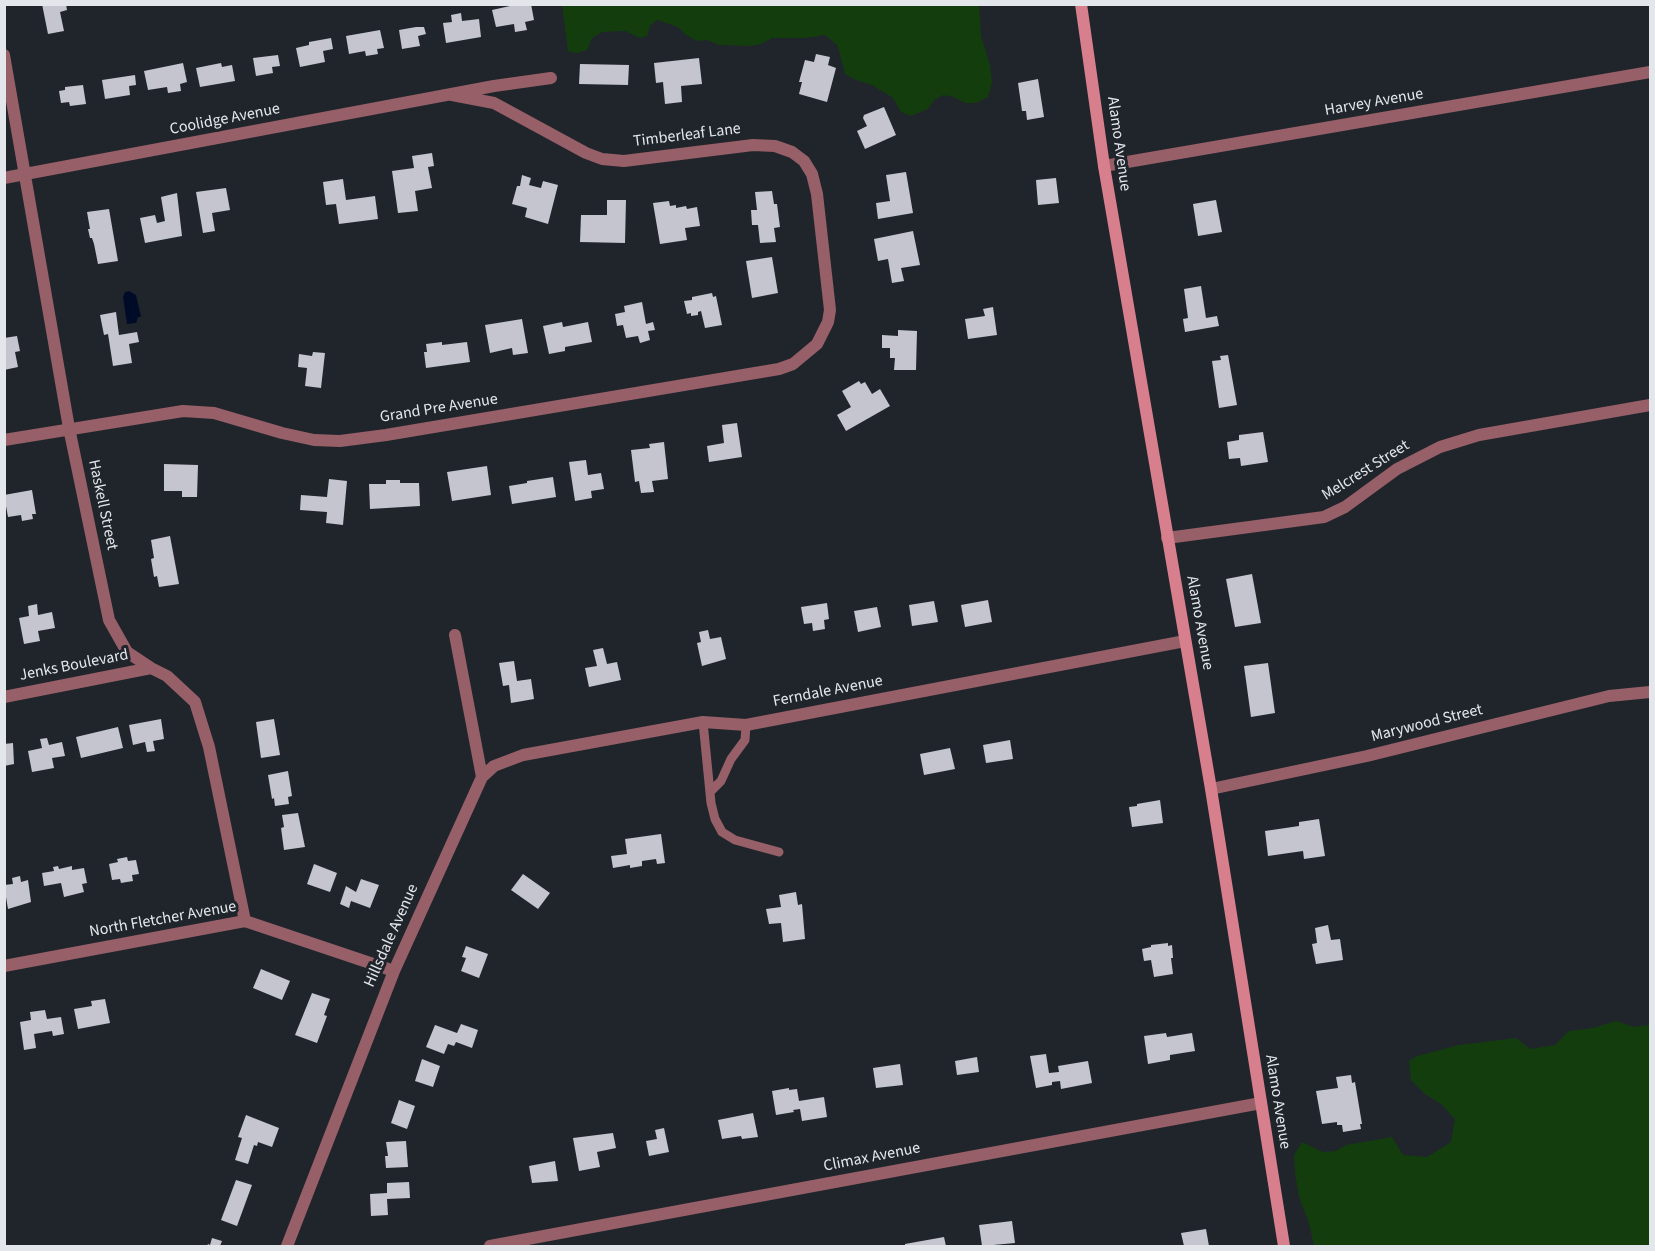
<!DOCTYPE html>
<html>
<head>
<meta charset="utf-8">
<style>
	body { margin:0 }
	#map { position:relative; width:1655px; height:1251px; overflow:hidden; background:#20252c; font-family:"Source Sans 3",sans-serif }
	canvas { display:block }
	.frame { position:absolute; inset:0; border:6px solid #e3e7eb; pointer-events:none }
</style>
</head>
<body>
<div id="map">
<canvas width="1655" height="1251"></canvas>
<div class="frame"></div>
</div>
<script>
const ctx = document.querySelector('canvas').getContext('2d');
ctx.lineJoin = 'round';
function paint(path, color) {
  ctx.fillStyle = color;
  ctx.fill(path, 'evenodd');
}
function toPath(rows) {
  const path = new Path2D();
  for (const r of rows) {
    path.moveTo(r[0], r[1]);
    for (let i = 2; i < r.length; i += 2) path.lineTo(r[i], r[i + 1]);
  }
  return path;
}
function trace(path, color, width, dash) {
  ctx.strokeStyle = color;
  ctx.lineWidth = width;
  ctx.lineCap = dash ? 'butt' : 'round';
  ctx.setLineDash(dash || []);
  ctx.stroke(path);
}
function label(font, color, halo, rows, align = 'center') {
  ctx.font = font + ' "Source Sans 3",sans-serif';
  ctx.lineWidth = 6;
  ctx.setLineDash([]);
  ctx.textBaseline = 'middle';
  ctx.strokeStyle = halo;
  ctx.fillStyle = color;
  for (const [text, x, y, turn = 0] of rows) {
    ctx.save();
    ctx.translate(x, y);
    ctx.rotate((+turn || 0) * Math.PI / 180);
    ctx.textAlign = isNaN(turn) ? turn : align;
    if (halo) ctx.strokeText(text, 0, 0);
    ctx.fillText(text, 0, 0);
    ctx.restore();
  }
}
paint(toPath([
	[562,5,979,5,981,36,990,65,992,82,988,97,976,103,965,103,954,97,943,95,934,100,928,109,911,116,901,112,893,98,872,85,856,80,845,74,838,46,825,35,806,38,772,38,761,44,751,46,719,45,707,40,697,41,686,35,678,27,657,20,650,26,647,36,640,38,625,31,602,32,592,38,587,50,577,53,568,51],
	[1616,1021,1634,1027,1650,1025,1650,1245,1314,1246,1309,1223,1299,1197,1295,1173,1294,1155,1302,1142,1323,1152,1336,1151,1346,1145,1392,1137,1403,1155,1427,1157,1451,1142,1455,1119,1441,1104,1425,1094,1411,1080,1409,1061,1417,1056,1459,1045,1516,1038,1530,1049,1555,1045,1569,1031,1593,1028]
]), '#143d0e');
paint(toPath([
	[129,291,136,295,141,317,138,317,136,323,127,324,123,297,125,292]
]), '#000c27');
paint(toPath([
	[42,4,66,4,67,10,60,12,64,31,48,34],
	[519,4,531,4,534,20,525,22,527,30,515,32,514,24,496,27,492,10],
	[461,13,462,21,479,19,481,37,446,43,443,23,452,22,451,15],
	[416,27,424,27,426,34,418,36,420,46,402,49,399,30],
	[380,30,384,48,377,49,378,54,366,56,365,51,349,54,346,36],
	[331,38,333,49,323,51,325,62,300,67,296,48,309,45,309,42],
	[816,54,830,57,828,65,836,68,827,102,799,94,802,82,799,82,805,60,814,62],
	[278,55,280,66,272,67,273,73,256,76,253,58],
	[699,58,702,84,681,86,682,102,665,104,663,82,656,83,654,63],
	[183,63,187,82,180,84,181,91,168,93,167,87,148,90,144,71],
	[221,63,222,67,232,65,235,81,200,87,196,68],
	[580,64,629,65,628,85,579,84],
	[135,75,136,85,129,86,130,95,105,99,102,80],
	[1038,79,1044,117,1027,120,1026,111,1022,111,1018,83],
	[83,85,86,104,70,106,69,102,61,103,59,91,65,90,65,87],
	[884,107,896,135,865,149,857,131,867,126,863,118,864,115],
	[432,153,434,166,428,167,432,188,415,191,418,211,398,213,392,171,414,168,412,156],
	[906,172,913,213,878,219,876,203,890,201,886,175],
	[522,175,531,178,529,185,541,188,543,181,558,185,548,224,525,217,527,208,512,204,517,186,520,186],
	[1056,178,1059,203,1038,205,1036,180],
	[343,179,346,200,375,196,378,219,339,224,336,204,326,205,323,182],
	[226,188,230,210,212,213,215,231,203,233,196,192],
	[772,191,774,204,777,204,780,227,774,228,776,242,760,243,758,225,752,225,751,210,757,210,755,192],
	[177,193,182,236,145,243,140,218,155,215,157,223,165,221,161,197],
	[607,200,626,200,625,243,580,242,581,215,607,215],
	[1216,200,1222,232,1198,236,1193,204],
	[669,201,670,206,676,205,676,208,686,206,687,209,697,207,700,226,685,228,687,240,660,244,653,203],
	[109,209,118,261,98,264,94,244,92,238,90,238,88,229,90,229,87,212],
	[913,231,920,265,901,268,904,281,892,283,888,259,878,261,874,239],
	[772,257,778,293,752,298,746,261],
	[1201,286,1206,318,1217,316,1219,326,1185,332,1183,319,1188,318,1184,289],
	[712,293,713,297,716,296,722,325,705,328,701,311,698,312,698,315,691,316,691,313,687,314,684,301,692,300,692,297],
	[642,302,646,324,653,322,655,330,648,331,650,340,640,343,638,336,626,338,623,325,617,326,615,314,625,312,624,306],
	[993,307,997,335,968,339,965,319,985,316,983,309],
	[116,312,119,335,137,332,139,342,129,344,132,363,113,366,108,334,104,335,100,315],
	[522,319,528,353,513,355,512,348,490,353,485,325],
	[562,322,563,327,588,322,592,342,565,347,565,351,549,354,543,326],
	[898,330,917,331,916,370,894,370,895,358,890,358,890,348,882,348,882,335,898,336],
	[17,336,20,351,15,352,18,367,4,370,4,338],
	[442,342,442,345,467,342,470,362,426,368,424,352,427,352,426,344],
	[313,352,325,353,321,388,305,386,307,368,298,367,299,354,312,356],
	[1228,355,1237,405,1219,408,1212,361,1221,360,1220,356],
	[859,381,861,384,865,382,872,394,880,389,890,406,846,431,837,415,851,407,842,391],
	[737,423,742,457,709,462,707,446,724,443,722,425],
	[1263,432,1268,462,1241,466,1240,458,1229,459,1227,442,1239,440,1239,435],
	[664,442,668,479,652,481,654,492,641,493,639,481,635,482,631,450,650,448,649,444],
	[586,460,588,475,601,473,604,489,591,491,592,498,575,501,569,462],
	[164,464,198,465,197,497,182,497,182,491,164,491],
	[487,466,491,495,452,501,447,472],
	[553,477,556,497,512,504,509,486,527,483,527,481],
	[329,479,347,481,343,525,326,523,327,512,300,510,301,495,327,497],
	[386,480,400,480,400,483,419,483,420,506,370,509,369,484,386,484],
	[32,490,36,514,32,514,33,519,22,521,21,515,8,517,4,495],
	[170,536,179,584,159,587,157,576,154,577,151,559,154,558,151,540],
	[1252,574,1261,623,1235,627,1226,579],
	[988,600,992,622,965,627,961,605],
	[934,601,938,622,912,626,909,605],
	[827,603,829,619,824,620,825,629,813,631,812,623,804,624,801,607],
	[37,604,38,615,52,612,55,628,38,631,40,641,24,644,19,618,29,616,28,606],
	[877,607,881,627,858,632,854,611],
	[708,630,710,639,721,637,726,659,702,666,697,643,701,642,699,632],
	[603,648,607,664,617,662,621,680,589,687,585,668,597,666,593,650],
	[514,661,517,681,531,679,534,699,511,703,509,685,503,686,499,663],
	[1268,663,1275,713,1251,717,1244,666],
	[161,719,164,739,153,741,155,751,147,752,145,742,133,745,129,725],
	[274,719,280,755,261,758,256,722],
	[118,727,123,748,81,758,76,737],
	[47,738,49,745,62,742,65,756,52,758,54,768,32,772,28,751,42,748,40,739],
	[1010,740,1013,759,986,763,983,745],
	[13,743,14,764,4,766,4,744],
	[950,748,955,769,924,775,920,754],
	[288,771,292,796,288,797,289,804,275,806,274,798,272,799,268,775],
	[1160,800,1163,823,1132,827,1129,807,1137,806,1137,804],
	[298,813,305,847,284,850,281,828,284,827,282,815],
	[1319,819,1325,856,1304,859,1303,851,1268,856,1265,831,1299,826,1299,822],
	[661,834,665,863,657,864,656,859,642,861,642,866,630,868,630,865,613,868,611,856,627,854,625,839],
	[127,857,128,861,136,860,139,874,132,875,133,881,121,883,120,879,112,880,109,864,118,862,117,859],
	[314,864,337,873,330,892,307,884],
	[58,866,59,869,72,866,72,870,84,868,87,883,82,884,84,892,64,897,61,883,44,886,42,873,54,871,53,867],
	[523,874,550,893,538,909,511,890],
	[20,876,21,882,28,880,31,902,8,909,4,885,13,884,12,878],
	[361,879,379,885,370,908,351,901,349,908,340,904,346,886,356,892],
	[796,892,798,905,802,904,805,939,783,942,781,923,769,924,766,909,781,907,779,895],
	[1328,925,1331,940,1340,939,1343,960,1316,964,1312,944,1317,943,1315,928],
	[1168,943,1168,946,1172,945,1173,958,1171,958,1173,974,1154,977,1151,960,1144,961,1142,949,1151,947,1151,945],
	[466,946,488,954,479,978,461,971,466,958,462,957],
	[261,969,290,981,282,1000,253,988],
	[312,993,330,999,324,1015,327,1016,317,1043,295,1035],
	[105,999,110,1023,78,1029,74,1009,92,1006,91,1001],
	[45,1010,47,1019,61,1017,64,1034,53,1036,52,1031,34,1034,36,1048,24,1050,20,1022,31,1020,30,1012],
	[461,1024,478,1030,472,1048,456,1042,454,1046,448,1044,444,1054,426,1047,435,1025,457,1033],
	[1166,1033,1167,1037,1192,1033,1195,1051,1170,1055,1170,1060,1148,1064,1144,1036],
	[1046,1054,1049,1073,1059,1072,1058,1066,1088,1061,1092,1083,1061,1089,1060,1081,1052,1082,1052,1085,1036,1088,1030,1056],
	[977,1057,979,1072,957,1075,955,1061],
	[422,1059,440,1066,433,1087,415,1081],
	[900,1064,903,1085,876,1088,873,1068],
	[1351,1075,1352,1083,1355,1082,1362,1124,1360,1124,1361,1129,1343,1132,1342,1125,1337,1125,1337,1122,1322,1124,1316,1091,1338,1088,1336,1077],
	[789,1088,789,1090,797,1089,799,1101,824,1097,827,1117,802,1121,800,1109,793,1110,794,1112,776,1115,772,1091],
	[399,1100,415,1106,407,1129,391,1123],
	[753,1113,758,1137,742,1139,741,1136,722,1139,718,1120],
	[246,1115,279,1128,272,1147,258,1142,257,1146,254,1145,248,1164,235,1160,242,1138,238,1137],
	[664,1128,669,1152,649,1156,646,1141,657,1139,655,1130],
	[613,1133,616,1148,597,1152,600,1167,579,1171,573,1138],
	[406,1141,408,1167,386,1168,385,1156,388,1156,386,1142],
	[555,1161,558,1181,532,1183,529,1166],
	[236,1180,252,1185,237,1226,221,1220],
	[409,1182,410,1198,387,1199,388,1215,371,1216,370,1194,387,1193,387,1183],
	[1012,1221,1015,1243,982,1246,979,1225],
	[1206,1229,1209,1246,1184,1246,1181,1233],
	[944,1237,946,1246,905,1246,905,1244],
	[212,1238,222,1241,220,1246,207,1246,208,1244,210,1245]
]), '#c4c5cf');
trace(toPath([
	[703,722,711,803,715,819,722,832,735,840,779,852],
	[710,792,721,781,731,759,745,740,746,725]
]), '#975f67', 9);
trace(toPath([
	[4,55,69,428,109,620,127,652,151,668,167,676,195,702,209,747,245,921],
	[1104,166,1650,72],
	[4,178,494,86,551,78],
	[4,440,183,411,214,413,282,433,314,440,340,441,386,435,779,369,793,364,817,344,828,322,830,310,817,194,812,174,804,161,792,152,775,146,753,145,624,161,602,159,586,153,494,103,452,95],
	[1167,538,1324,517,1345,507,1397,469,1440,447,1479,435,1650,405],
	[4,697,151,668],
	[482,777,494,766,523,755,703,722,746,725,1185,641],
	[1211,789,1367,756,1609,696,1650,692],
	[4,966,245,921,394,971],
	[287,1246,394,971,482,777,455,635],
	[490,1246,1261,1103]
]), '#975f67', 12);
trace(toPath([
	[1081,4,1104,166,1211,789,1284,1246]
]), '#d87f8d', 12);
label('16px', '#e3e7eb', '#20252c', [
	["Harvey Avenue",1374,103,-10],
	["Coolidge Avenue",225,120,-11],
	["Timberleaf Lane",687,136,-7],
	["Alamo Avenue",1118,144,82],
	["Grand Pre Avenue",439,409,-9],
	["Melcrest Street",1366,471,-32],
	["Haskell Street",102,505,78],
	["Alamo Avenue",1199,623,80],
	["Jenks Boulevard",74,666,-11],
	["Ferndale Avenue",828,692,-11],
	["Marywood Street",1427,724,-14],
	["North Fletcher Avenue",163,920,-10],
	["Hillsdale Avenue",392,936,-66],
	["Alamo Avenue",1277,1102,81],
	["Climax Avenue",872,1158,-11]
]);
</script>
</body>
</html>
